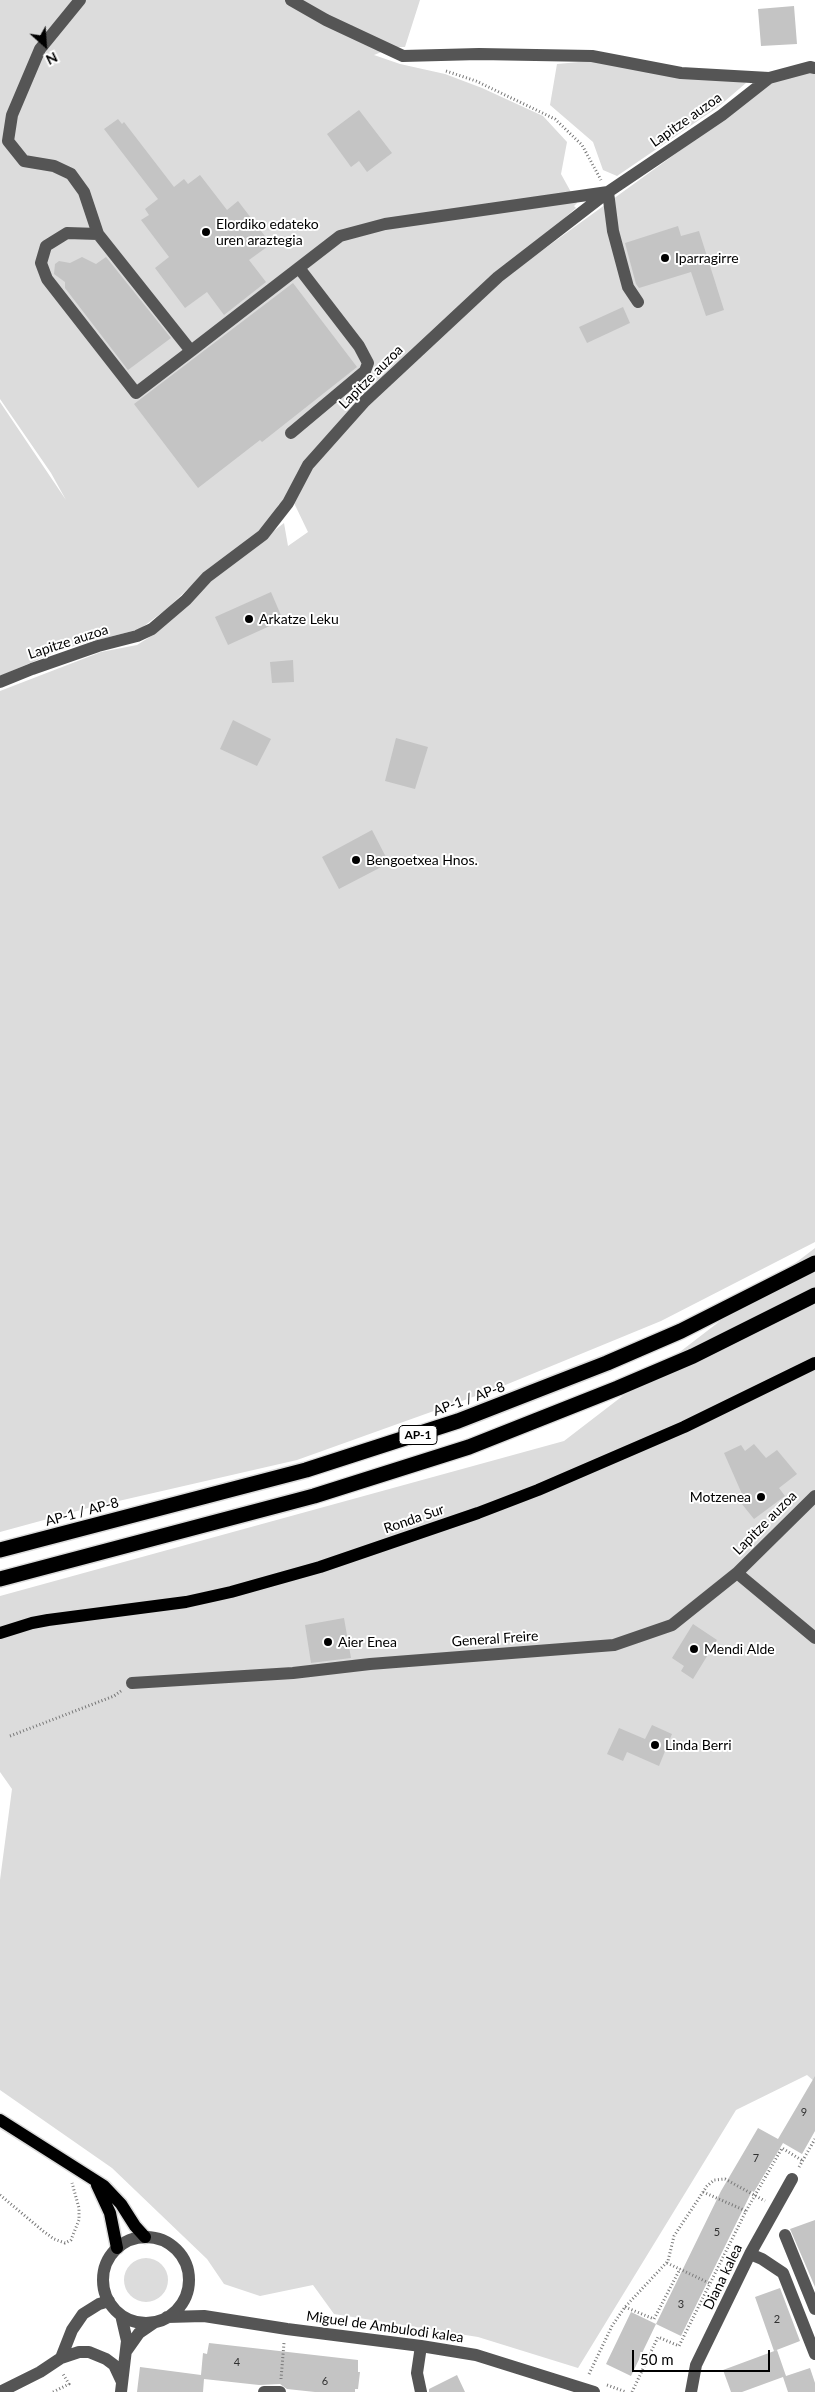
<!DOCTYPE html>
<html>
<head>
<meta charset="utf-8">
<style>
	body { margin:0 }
	#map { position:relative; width:815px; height:2392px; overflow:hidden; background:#fff; font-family:Lato,sans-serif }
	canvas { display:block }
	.north { position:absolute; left:20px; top:20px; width:50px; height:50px; -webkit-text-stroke:4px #fff; paint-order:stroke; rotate:154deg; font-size:14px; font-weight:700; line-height:20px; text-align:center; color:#000 }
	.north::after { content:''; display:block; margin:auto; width:18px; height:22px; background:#000; clip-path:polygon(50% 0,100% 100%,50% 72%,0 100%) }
	.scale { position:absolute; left:632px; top:2350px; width:138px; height:22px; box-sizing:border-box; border:2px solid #000; border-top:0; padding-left:6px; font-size:15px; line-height:18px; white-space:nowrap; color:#000; -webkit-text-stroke:4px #fff; paint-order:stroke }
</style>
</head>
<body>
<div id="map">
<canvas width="815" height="2392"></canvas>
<div class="north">N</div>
<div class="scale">50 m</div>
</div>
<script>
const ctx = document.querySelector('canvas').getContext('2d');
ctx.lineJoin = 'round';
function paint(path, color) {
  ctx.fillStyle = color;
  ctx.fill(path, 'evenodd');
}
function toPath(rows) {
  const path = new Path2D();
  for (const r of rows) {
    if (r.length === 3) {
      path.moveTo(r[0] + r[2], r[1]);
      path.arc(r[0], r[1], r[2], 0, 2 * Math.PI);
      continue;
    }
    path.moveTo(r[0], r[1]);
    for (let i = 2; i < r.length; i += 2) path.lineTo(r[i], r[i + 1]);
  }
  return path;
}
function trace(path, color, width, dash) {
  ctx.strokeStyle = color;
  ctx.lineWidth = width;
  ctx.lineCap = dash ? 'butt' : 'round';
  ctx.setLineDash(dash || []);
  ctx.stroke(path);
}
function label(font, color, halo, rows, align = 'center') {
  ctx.font = font + ' Lato,sans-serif';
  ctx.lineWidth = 4;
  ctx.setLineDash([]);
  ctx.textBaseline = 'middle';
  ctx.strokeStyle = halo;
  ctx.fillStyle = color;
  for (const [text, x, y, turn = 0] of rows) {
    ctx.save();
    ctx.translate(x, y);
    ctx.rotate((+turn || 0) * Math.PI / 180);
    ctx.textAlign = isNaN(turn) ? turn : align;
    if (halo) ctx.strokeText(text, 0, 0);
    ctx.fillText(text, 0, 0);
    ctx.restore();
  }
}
paint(toPath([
	[0,0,420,0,405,47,394,47,374,55,400,64,445,74,482,88,543,116,567,142,561,174,577,203,574,206,576,208,498,277,308,465,288,503,279,504,270,519,256,535,208,569,168,608,140,629,63,649,0,676,0,402,66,500,51,473,0,399],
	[590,61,739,80,746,83,718,107,617,176,603,170,593,142,550,105,557,64],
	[815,68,815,1242,661,1321,498,1388,297,1460,88,1508,0,1532,0,691,101,652,137,645,156,633,211,579,284,523,288,546,308,532,294,503,312,468,366,405,500,281,722,120,769,78],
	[815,1248,815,2082,807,2075,736,2110,578,2368,478,2337,334,2314,313,2285,260,2296,224,2284,207,2259,112,2168,0,2090,0,1880,12,1789,0,1772,0,1596,564,1441],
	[146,2280,22]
]), '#dcdcdc');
paint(toPath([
	[794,6,797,44,761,46,758,9],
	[359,110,392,153,367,172,359,161,351,167,327,134],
	[118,119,122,124,124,122,174,187,184,179,188,184,200,175,227,210,238,201,271,244,249,260,266,282,224,315,207,292,185,308,155,268,169,257,141,220,149,215,145,209,158,199,104,129],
	[678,226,681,236,699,231,724,310,706,316,691,272,639,288,636,284,625,243],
	[82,257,96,264,106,257,171,338,128,370,65,288,65,282,54,274,55,264,59,261,70,263],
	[293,283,357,367,262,442,260,440,198,488,134,404],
	[623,307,630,323,587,343,579,327],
	[271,592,283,620,228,645,215,617],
	[293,660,294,682,272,683,270,662],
	[233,720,271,739,257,766,220,749],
	[396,738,428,747,415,789,385,781],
	[372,830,389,863,339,889,322,857],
	[754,1444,766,1458,777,1450,797,1474,779,1488,785,1496,754,1519,737,1498,742,1494,724,1453,741,1445,745,1451],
	[344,1618,351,1658,311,1663,305,1625],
	[693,1624,717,1640,693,1679,681,1671,684,1666,672,1658],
	[652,1725,672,1734,659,1766,627,1752,623,1761,607,1754,619,1728,645,1739],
	[815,2076,815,2131,802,2154,783,2143,754,2192,752,2191,681,2336,656,2324,721,2191,758,2128,778,2139],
	[815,2220,815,2287,790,2229],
	[780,2288,800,2341,774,2351,755,2297],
	[631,2312,656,2324,631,2376,606,2364],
	[209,2343,358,2360,358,2372,360,2372,358,2389,355,2389,355,2392,315,2392,287,2389,280,2384,259,2385,204,2379,203,2392,137,2392,140,2367,201,2375,203,2353,207,2354],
	[777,2350,786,2376,810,2368,815,2383,815,2392,788,2392,783,2377,742,2392,731,2392,723,2370],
	[457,2375,465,2392,429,2392,429,2389]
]), '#c4c4c4');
const major = toPath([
	[0,1633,32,1623,48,1620,186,1602,231,1592,320,1567,478,1513,538,1490,684,1427,815,1363],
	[0,2120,104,2186,121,2204,135,2226,145,2237],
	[97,2185,110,2213,117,2248]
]);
const highway = toPath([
	[0,1550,306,1470,458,1421,607,1363,681,1331,815,1263],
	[0,1579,314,1496,469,1447,618,1388,693,1356,815,1295]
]);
trace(major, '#dbdbdb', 15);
trace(highway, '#dbdbdb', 18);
trace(toPath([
	[446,71,476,81,555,119,582,145,601,180],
	[10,1736,114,1696,121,1691],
	[799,2167,815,2139],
	[703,2192,746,2211],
	[0,2195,43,2231,54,2239,65,2243,71,2240,79,2220,79,2208,72,2183],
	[667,2263,709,2283],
	[625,2307,654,2319,680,2269],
	[589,2374,612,2326,625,2307,668,2261,674,2236,707,2186,714,2180,725,2179,765,2201],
	[281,2379,284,2343],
	[607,2385,626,2392],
	[53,2392,69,2384,63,2374],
	[632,2392,658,2337,679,2346,746,2211,782,2148,803,2161]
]), '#777', 3, [1, 2.5]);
trace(toPath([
	[80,0,40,49,12,115,8,141,24,161,54,166,71,174,84,192,98,234,191,351,136,393,47,279,41,263,46,246,67,233,98,234],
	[291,0,326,20,403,56,479,54,592,56,681,73,769,78,810,67,815,68],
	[191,351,340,236,385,224,608,192,613,231,628,287,638,302],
	[291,433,365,371,368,363,359,346,299,268],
	[0,682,32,669,98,646,137,636,152,629,186,600,207,577,263,535,288,503,308,465,365,401,498,277,608,192,722,115,769,78],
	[737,1573,815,1496],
	[132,1683,293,1673,370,1664,614,1645,672,1625,737,1573,815,1638],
	[785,2235,815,2309],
	[146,2280,43],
	[750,2254,762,2259,783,2273,815,2354],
	[121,2315,127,2341,121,2392],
	[167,2317,204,2316,287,2329,421,2346,476,2355,594,2392],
	[127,2350,139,2333,155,2322],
	[61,2358,72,2330,83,2314,99,2304,109,2301],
	[0,2392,40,2372,61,2358,79,2352,89,2352,106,2359,114,2365,122,2382],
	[264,2392,280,2392],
	[421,2392,417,2373,421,2346],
	[691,2392,696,2365,750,2254,792,2179]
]), '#555', 12);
trace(major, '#000', 12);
trace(highway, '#000', 15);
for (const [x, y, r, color] of [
	[206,232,5,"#000"],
	[665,258,5,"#000"],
	[249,619,5,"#000"],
	[356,860,5,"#000"],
	[761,1497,5,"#000"],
	[328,1642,5,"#000"],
	[694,1649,5,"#000"],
	[655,1745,5,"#000"]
]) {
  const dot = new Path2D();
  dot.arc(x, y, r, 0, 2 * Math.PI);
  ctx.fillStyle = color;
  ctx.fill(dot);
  trace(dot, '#fff', 2);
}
label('11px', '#313131', null, [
	["9",804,2112],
	["7",756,2158],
	["5",717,2232],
	["3",681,2304],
	["2",777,2319],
	["4",237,2362],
	["6",325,2381]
]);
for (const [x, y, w] of [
	[418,1435,38]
]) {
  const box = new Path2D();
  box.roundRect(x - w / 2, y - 9.5, w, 19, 4);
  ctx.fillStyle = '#fff';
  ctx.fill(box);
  trace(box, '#000', 1);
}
label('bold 12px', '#000', null, [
	["AP-1",418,1435]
]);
label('14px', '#000', '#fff', [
	["Lapitze auzoa",686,120,-35],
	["Lapitze auzoa",371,377,-45],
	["Lapitze auzoa",68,642,-18],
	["AP-1 / AP-8",469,1399,-20],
	["AP-1 / AP-8",82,1512,-15],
	["Ronda Sur",414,1519,-19],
	["Lapitze auzoa",765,1523,-45],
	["General Freire",495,1639,-4],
	["Diana kalea",723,2277,-64],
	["Miguel de Ambulodi kalea",385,2327,8]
]);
label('14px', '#000', '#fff', [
	["Elordiko edateko",216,224],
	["uren araztegia",216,240],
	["Iparragirre",675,258],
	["Arkatze Leku",259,619],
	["Bengoetxea Hnos.",366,860],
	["Motzenea",751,1497,"right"],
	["Aier Enea",338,1642],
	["Mendi Alde",704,1649],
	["Linda Berri",665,1745]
], 'left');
</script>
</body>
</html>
